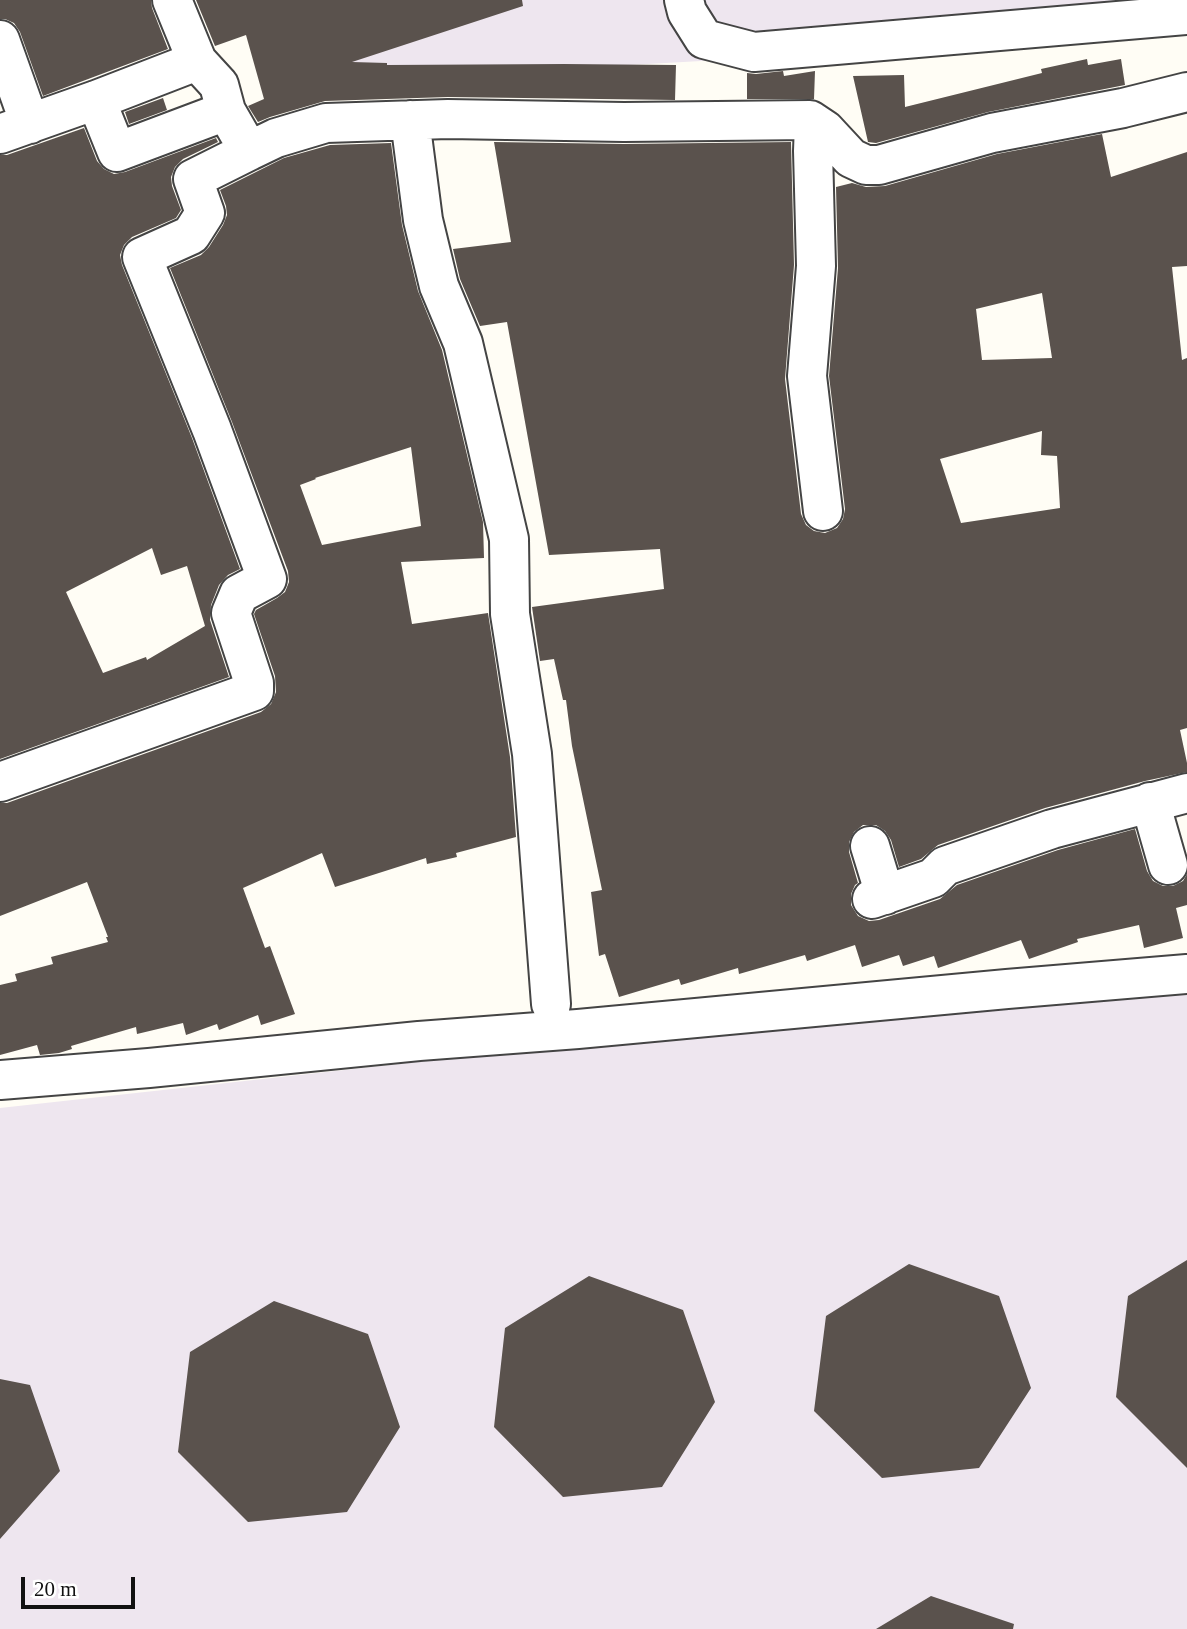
<!DOCTYPE html>
<html>
<head>
<meta charset="utf-8">
<style>
	body { margin:0 }
	#map { position:relative; width:1187px; height:1629px; overflow:hidden; background:#fffdf5; font-family:"Times New Roman",serif }
	canvas { display:block }
	.scale { position:absolute; left:21px; top:1577px; width:114px; height:32px; box-sizing:border-box; border:4px solid #111; border-top:0; padding-left:9px; font-size:21px; line-height:24px; white-space:nowrap; color:#111; -webkit-text-stroke:5px #fff; paint-order:stroke }
</style>
</head>
<body>
<div id="map">
<canvas width="1187" height="1629"></canvas>
<div class="scale">20 m</div>
</div>
<script>
const ctx = document.querySelector('canvas').getContext('2d');
ctx.lineJoin = 'round';
function paint(path, color) {
  ctx.fillStyle = color;
  ctx.fill(path, 'evenodd');
}
function toPath(rows) {
  const path = new Path2D();
  for (const r of rows) {
    path.moveTo(r[0], r[1]);
    for (let i = 2; i < r.length; i += 2) path.lineTo(r[i], r[i + 1]);
  }
  return path;
}
function trace(path, color, width, dash) {
  ctx.strokeStyle = color;
  ctx.lineWidth = width;
  ctx.lineCap = dash ? 'butt' : 'round';
  ctx.setLineDash(dash || []);
  ctx.stroke(path);
}
paint(toPath([
	[308,0,1187,0,1170,35,341,81],
	[1187,977,1187,1629,0,1629,0,1108]
]), '#eee6ef');
paint(toPath([
	[0,0,151,0,152,8,168,49,43,96,20,32,14,23,5,19,0,19],
	[196,0,522,0,523,6,352,62,387,63,387,65,564,64,676,65,675,100,448,97,325,101,270,117,258,122,248,106,264,99,246,35,215,46],
	[1087,59,1088,65,1121,59,1125,85,988,112,876,143,868,142,853,76,904,75,905,107,1042,73,1041,69],
	[783,71,784,76,815,71,814,99,747,99,747,73,756,74],
	[163,98,167,110,129,124,125,112],
	[84,128,97,161,104,169,114,174,125,172,216,138,218,142,183,159,175,167,171,177,172,186,181,210,176,218,132,237,124,245,120,255,122,265,192,438,240,569,228,575,219,585,211,605,210,620,229,677,0,759,0,155,7,155],
	[152,548,161,575,187,566,205,626,147,660,146,657,103,673,66,592],
	[1102,134,1111,177,1187,152,1187,266,1172,267,1182,360,1187,358,1187,728,1180,730,1187,763,1187,772,1145,781,1045,808,938,845,921,859,899,867,891,840,885,831,876,825,863,825,854,832,849,842,849,852,858,883,855,885,851,894,851,905,858,916,869,921,879,920,940,899,957,885,1058,850,1135,829,1147,871,1153,881,1163,886,1173,886,1183,881,1187,874,1187,905,1176,908,1183,938,1144,948,1139,925,1077,939,1078,942,1029,959,1021,940,938,968,934,956,903,966,899,955,862,967,855,945,807,961,805,955,739,974,738,968,681,985,679,979,619,997,605,954,599,956,591,892,602,890,572,746,566,700,563,700,554,659,540,661,532,607,664,589,660,549,549,555,507,322,480,326,460,279,453,249,511,242,494,142,624,144,791,142,794,265,785,379,801,514,806,525,814,531,825,533,837,528,843,519,845,509,829,376,838,268,836,187,852,183,866,187,885,186,997,154],
	[1042,293,1052,358,982,360,976,309],
	[1042,431,1041,455,1057,456,1060,508,961,523,940,459],
	[391,143,402,225,418,291,442,350,483,522,484,558,401,562,412,624,488,613,510,757,516,837,456,853,457,857,427,864,426,858,335,887,322,853,243,888,265,948,270,946,295,1014,261,1025,258,1015,219,1030,217,1024,186,1035,183,1023,137,1034,136,1027,71,1046,72,1049,59,1053,40,1055,37,1045,0,1055,0,985,17,981,15,974,53,964,51,957,108,942,106,937,108,937,87,882,0,916,0,803,7,803,261,712,271,704,276,692,275,676,254,614,256,610,277,598,285,592,289,582,288,571,232,422,170,268,201,255,209,247,223,225,227,215,226,206,220,190,284,158,330,145],
	[411,447,421,526,322,545,300,485,316,479,315,478],
	[1187,1260,1187,1468,1116,1397,1128,1296],
	[909,1264,999,1296,1031,1388,979,1468,882,1478,814,1411,826,1316],
	[589,1276,683,1310,715,1402,662,1487,563,1497,494,1427,505,1328],
	[274,1301,368,1334,400,1427,347,1512,248,1522,178,1452,190,1352],
	[0,1379,30,1385,60,1471,0,1539],
	[931,1596,1014,1624,1013,1629,876,1629]
]), '#5a524d');
const minor = toPath([
	[172,0,197,61,219,85,226,111,249,151,276,138,326,123,448,119,624,122,810,120,825,130,851,158,866,165,879,165,992,133,1123,108,1187,92],
	[684,0,687,12,704,39,754,52,1187,15],
	[0,40,30,124],
	[96,100,117,152,226,111],
	[410,120,423,220,439,286,463,343,509,539,510,614,532,754,551,1004],
	[814,123,813,151,816,266,807,376,823,511],
	[0,134,96,100,197,61],
	[0,782,254,691,254,683,231,613,239,594,267,579,212,430,142,257,191,235,205,213,193,179,249,151],
	[1150,802,1168,865],
	[870,846,885,895],
	[872,899,933,878,945,866,1052,829,1187,793],
	[0,1080,149,1068,419,1041,578,1029,1007,989,1187,974]
]);
trace(minor, '#444', 42);
trace(minor, '#fff', 38);
</script>
</body>
</html>
